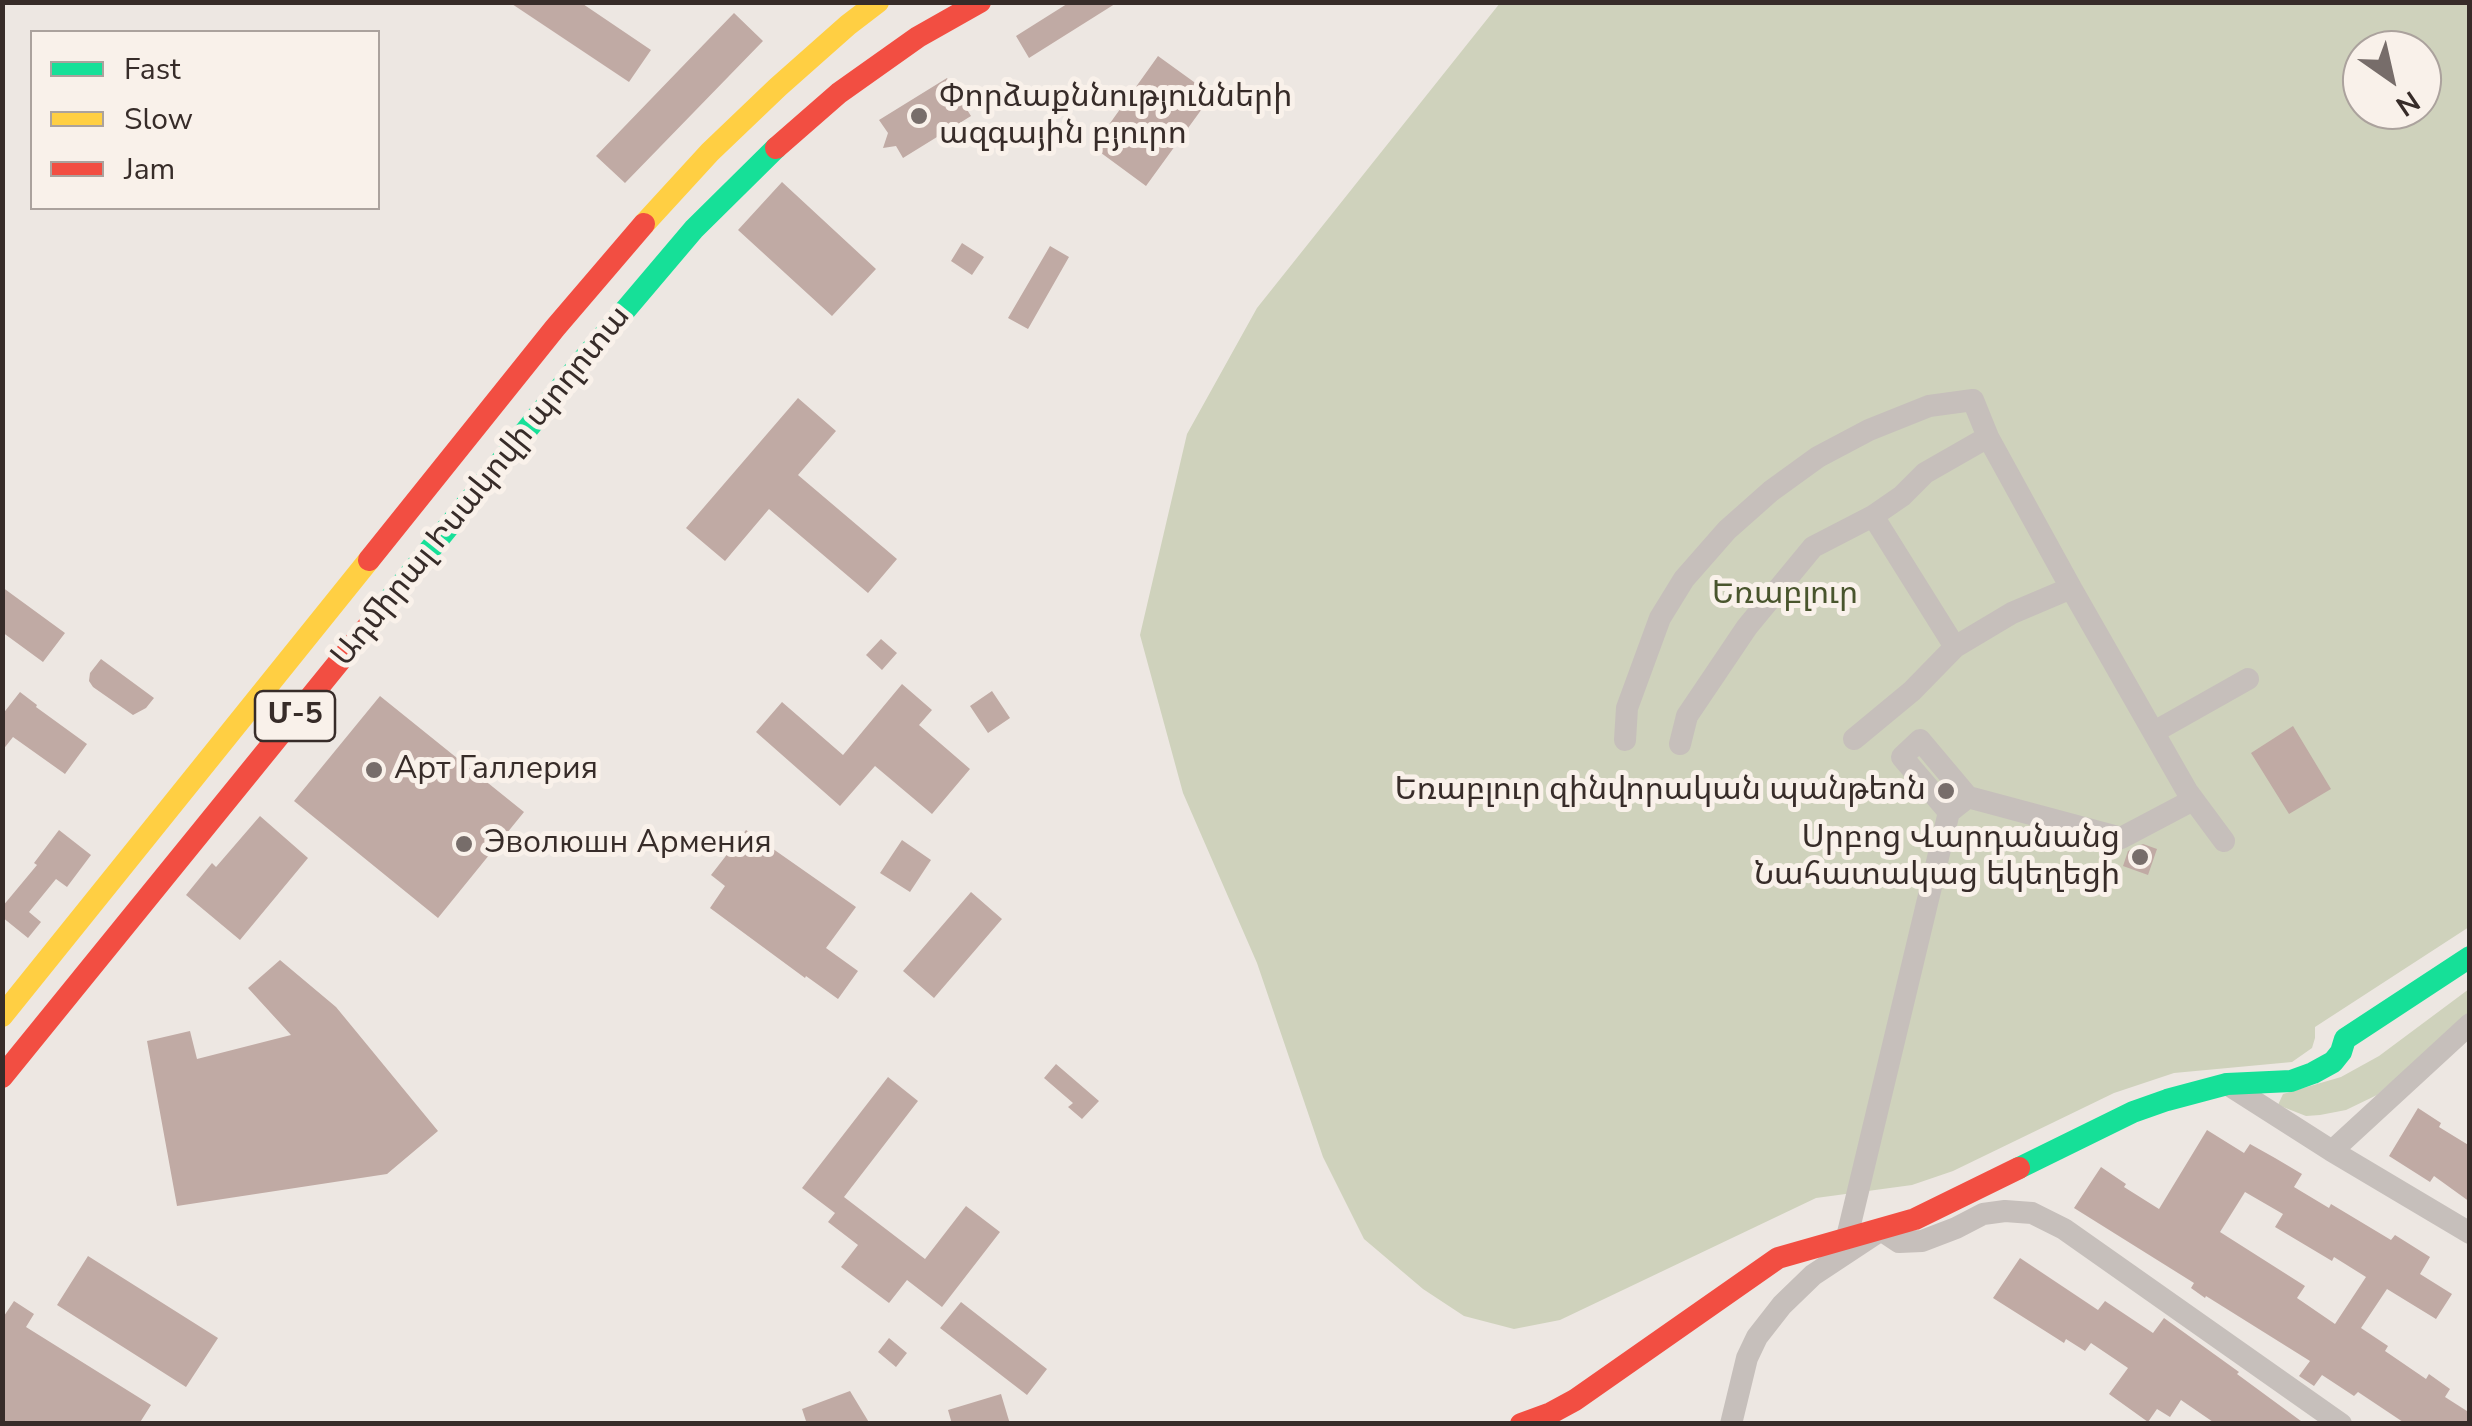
<!DOCTYPE html>
<html>
<head>
<meta charset="utf-8">
<style>
	body { margin:0 }
	#map { position:relative; width:2472px; height:1426px; overflow:hidden; background:#ede7e2; font-family:"Nunito Sans",sans-serif }
	canvas { display:block }
	.frame { position:absolute; inset:0; border:5px solid #372c29; pointer-events:none }
	.legend { position:absolute; left:30px; top:30px; width:350px; height:180px; box-sizing:border-box; background:#f9f1ea; border:2px solid #aba29d; margin:0; padding:12px 18px; list-style:none; font-size:30px; color:#372c29 }
	.legend li { display:flex; align-items:center; gap:20px; height:50px }
	.legend b { width:50px; border:2px solid #aba29d }
	.north { position:absolute; left:2342px; top:30px; width:100px; height:100px; box-sizing:border-box; background:#f9f1ea; border:2px solid #aba29d; border-radius:50%; rotate:146deg; font-size:28px; font-weight:700; line-height:40px; text-align:center; color:#372c29 }
	.north::after { content:''; display:block; margin:auto; width:35px; height:45px; background:#776d6a; clip-path:polygon(50% 0,100% 100%,50% 72%,0 100%) }
</style>
</head>
<body>
<div id="map">
<canvas width="2472" height="1426"></canvas>
<div class="frame"></div>
<ul class="legend">
<li><b style="height:12px;background:#16e098"></b>Fast</li>
<li><b style="height:12px;background:#ffcf43"></b>Slow</li>
<li><b style="height:12px;background:#f24e42"></b>Jam</li>
</ul>
<div class="north">N</div>
</div>
<script>
const ctx = document.querySelector('canvas').getContext('2d');
ctx.lineJoin = 'round';
function paint(path, color) {
  ctx.fillStyle = color;
  ctx.fill(path, 'evenodd');
}
function toPath(rows) {
  const path = new Path2D();
  for (const r of rows) {
    path.moveTo(r[0], r[1]);
    for (let i = 2; i < r.length; i += 2) path.lineTo(r[i], r[i + 1]);
  }
  return path;
}
function trace(path, color, width, dash) {
  ctx.strokeStyle = color;
  ctx.lineWidth = width;
  ctx.lineCap = dash ? 'butt' : 'round';
  ctx.setLineDash(dash || []);
  ctx.stroke(path);
}
function label(font, color, halo, rows, align = 'center') {
  ctx.font = font + ' "Nunito Sans","Noto Sans Armenian",sans-serif';
  ctx.lineWidth = 10;
  ctx.setLineDash([]);
  ctx.textBaseline = 'middle';
  ctx.strokeStyle = halo;
  ctx.fillStyle = color;
  for (const [text, x, y, turn = 0] of rows) {
    ctx.save();
    ctx.translate(x, y);
    ctx.rotate((+turn || 0) * Math.PI / 180);
    ctx.textAlign = isNaN(turn) ? turn : align;
    if (halo) ctx.strokeText(text, 0, 0);
    ctx.fillText(text, 0, 0);
    ctx.restore();
  }
}
paint(toPath([
	[1500,3,2469,3,2469,927,2315,1027,2315,1038,2312,1048,2292,1062,2174,1073,2114,1093,1953,1171,1912,1185,1816,1198,1560,1320,1514,1329,1464,1316,1423,1289,1364,1239,1323,1157,1257,963,1183,793,1140,635,1187,434,1257,308],
	[2362,50,2422,50,2422,110,2362,110],
	[2469,989,2469,1014,2377,1095,2346,1110,2320,1115,2306,1116,2278,1105,2283,1094,2341,1077,2379,1056]
]), '#cfd2bc');
paint(toPath([
	[509,2,580,2,651,50,629,82],
	[1070,2,1118,2,1029,58,1016,36],
	[734,13,763,41,625,183,596,156],
	[1158,56,1212,95,1146,186,1093,147],
	[947,78,971,116,903,158,896,146,883,148,888,133,879,120],
	[782,182,876,269,832,316,738,230],
	[962,243,984,257,972,275,951,261],
	[1050,246,1069,257,1028,329,1008,318],
	[798,398,836,431,798,475,897,559,868,593,769,509,725,561,686,528],
	[2,587,65,633,43,662,2,632],
	[881,639,897,653,882,670,866,655],
	[101,659,154,698,146,708,133,715,93,687,89,681,90,673],
	[902,684,932,710,919,725,970,769,932,814,875,766,840,806,756,732,782,702,843,755],
	[992,691,1010,718,988,733,970,706],
	[20,692,37,705,36,707,87,744,65,774,13,737,2,751,2,715],
	[380,696,524,812,438,918,294,801],
	[2293,726,2331,789,2289,814,2251,753],
	[260,816,308,858,240,940,186,895,212,863,216,867],
	[59,830,91,855,67,887,56,879,29,912,41,922,28,938,2,917,2,907,37,865,34,863],
	[746,830,856,907,826,948,858,971,838,999,806,976,805,978,710,908,725,886,711,875],
	[902,840,931,860,910,892,880,873],
	[2143,844,2157,849,2148,875,2123,866,2128,851],
	[971,892,1002,919,934,998,903,971],
	[280,960,336,1007,438,1131,387,1174,177,1206,147,1041,190,1031,197,1059,291,1035,248,988],
	[1056,1064,1099,1101,1082,1119,1068,1107,1073,1103,1044,1078],
	[888,1077,918,1101,844,1197,925,1259,966,1206,1000,1232,942,1307,907,1280,889,1303,841,1267,858,1245,828,1222,835,1213,802,1188],
	[2418,1108,2441,1123,2439,1127,2470,1146,2470,1202,2434,1176,2430,1182,2389,1156],
	[2207,1130,2244,1153,2250,1144,2275,1158,2302,1174,2294,1187,2329,1208,2331,1204,2391,1240,2395,1235,2430,1257,2420,1274,2452,1294,2436,1319,2387,1289,2361,1328,2388,1346,2385,1351,2426,1379,2429,1374,2450,1389,2445,1397,2470,1413,2470,1424,2406,1424,2358,1392,2354,1396,2322,1375,2314,1386,2299,1376,2310,1361,2206,1296,2205,1298,2191,1288,2194,1283,2074,1208,2101,1167,2126,1184,2124,1187,2159,1209],
	[2245,1192,2283,1214,2275,1227,2332,1261,2334,1257,2366,1277,2335,1324,2297,1298,2305,1286,2220,1232],
	[88,1256,218,1338,186,1387,57,1305],
	[2020,1258,2098,1310,2105,1301,2153,1333,2164,1318,2239,1372,2237,1374,2305,1424,2216,1424,2181,1400,2170,1417,2157,1409,2148,1422,2109,1394,2128,1368,2091,1343,2085,1351,2066,1339,2064,1343,1993,1298],
	[14,1301,34,1314,26,1327,151,1405,139,1424,2,1424,2,1319],
	[961,1302,1047,1369,1027,1395,940,1328],
	[889,1338,907,1353,896,1367,878,1352],
	[850,1391,870,1424,807,1424,802,1409],
	[1001,1394,1010,1424,952,1424,948,1410]
]), '#c0aaa4');
trace(toPath([
	[1873,516,1955,647],
	[2154,732,2248,679],
	[1854,739,1912,691,1955,647,2012,613,2071,588],
	[1625,740,1627,708,1660,618,1684,579,1727,530,1771,491,1818,457,1869,430,1929,406,1973,400,1988,437,2071,588,2187,791,2224,841],
	[1680,744,1687,716,1747,627,1813,547,1873,516,1902,496,1925,473,1988,437],
	[1949,812,1902,757,1920,740,1968,797],
	[2227,1084,2332,1151,2470,1233],
	[2332,1151,2470,1024],
	[1847,1237,1949,812,1968,797,2121,838,2193,800],
	[1731,1424,1747,1358,1757,1337,1782,1305,1813,1275,1881,1230,1899,1242,1922,1241,1956,1228,1983,1214,2005,1211,2032,1213,2064,1229,2341,1424]
]), '#c6bfbb', 22);
trace(toPath([
	[382,609,588,354,694,229,776,148],
	[2019,1168,2133,1112,2167,1100,2227,1084,2291,1081,2313,1073,2333,1062,2341,1052,2345,1039,2470,957]
]), '#16e098', 22);
trace(toPath([
	[644,224,710,152,778,87,848,25,878,2],
	[2,1016,369,560]
]), '#ffcf43', 22);
trace(toPath([
	[776,148,839,93,918,37,980,2],
	[369,560,555,328,644,224],
	[2,1077,382,609],
	[1521,1424,1551,1413,1575,1400,1778,1258,1915,1219,2019,1168]
]), '#f24e42', 22);
for (const [x, y, r, color] of [
	[919,116,10,"#776d6a"],
	[374,770,10,"#776d6a"],
	[1946,791,10,"#776d6a"],
	[464,844,10,"#776d6a"],
	[2140,857,10,"#776d6a"]
]) {
  const dot = new Path2D();
  dot.arc(x, y, r, 0, 2 * Math.PI);
  ctx.fillStyle = color;
  ctx.fill(dot);
  trace(dot, '#f9f1ea', 4);
}
for (const [x, y, w] of [
	[295,716,80]
]) {
  const box = new Path2D();
  box.roundRect(x - w / 2, y - 25, w, 50, 8);
  ctx.fillStyle = '#f9f1ea';
  ctx.fill(box);
  trace(box, '#372c29', 2.5);
}
label('bold 30px', '#372c29', null, [
	["Մ-5",295,716]
]);
label('32px', '#372c29', '#f9f1ea', [
	["Փորձաքննությունների",939,98],
	["ազգային բյուրո",939,135],
	["Арт Галлерия",394,770],
	["Եռաբլուր զինվորական պանթեոն",1926,791,"right"],
	["Սրբոց Վարդանանց",2120,839,"right"],
	["Նահատակաց եկեղեցի",2120,876,"right"],
	["Эволюшн Армения",484,844]
], 'left');
label('32px', '#372c29', '#f9f1ea', [
	["Ադմիրալ Իսակովի պողոտա",482,487,-51]
]);
label('32px', '#49552d', '#f9f1ea', [
	["Եռաբլուր",1785,595]
]);
</script>
</body>
</html>
